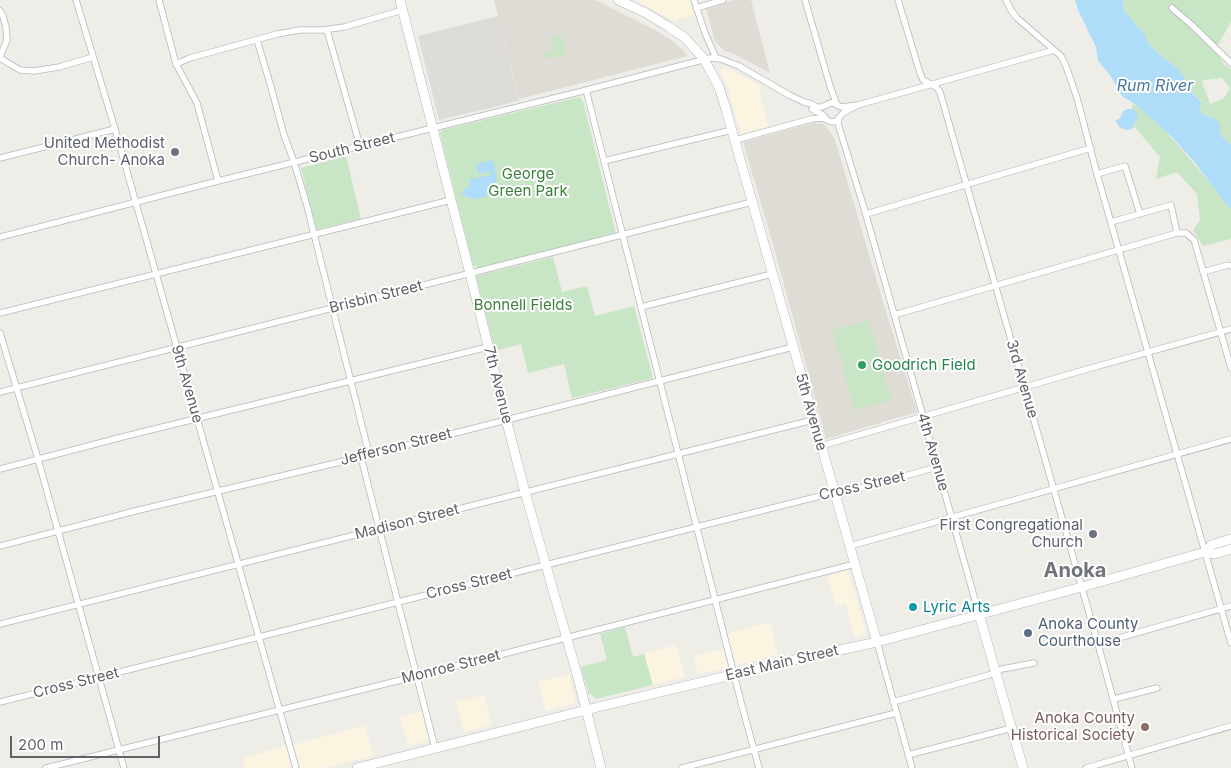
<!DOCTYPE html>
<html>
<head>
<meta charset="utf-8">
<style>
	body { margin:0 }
	#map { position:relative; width:1231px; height:768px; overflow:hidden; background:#efede7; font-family:Inter,sans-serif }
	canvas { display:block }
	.scale { position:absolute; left:10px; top:736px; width:150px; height:22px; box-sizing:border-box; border:2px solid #5f6266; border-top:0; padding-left:6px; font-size:15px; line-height:18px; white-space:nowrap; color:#5f6266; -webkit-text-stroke:4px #fff; paint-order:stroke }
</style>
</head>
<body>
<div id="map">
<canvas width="1231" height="768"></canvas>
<div class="scale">200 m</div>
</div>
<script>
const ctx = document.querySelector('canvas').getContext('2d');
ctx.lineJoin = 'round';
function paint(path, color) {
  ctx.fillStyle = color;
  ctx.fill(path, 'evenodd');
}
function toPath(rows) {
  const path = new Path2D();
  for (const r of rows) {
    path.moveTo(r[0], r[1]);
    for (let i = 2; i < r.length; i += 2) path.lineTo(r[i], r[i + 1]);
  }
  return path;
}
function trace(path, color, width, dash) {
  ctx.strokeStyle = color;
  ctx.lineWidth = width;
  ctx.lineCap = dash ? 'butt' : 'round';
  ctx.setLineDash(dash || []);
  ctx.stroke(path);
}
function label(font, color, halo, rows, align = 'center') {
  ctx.font = font + ' Inter,sans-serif';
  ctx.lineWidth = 4;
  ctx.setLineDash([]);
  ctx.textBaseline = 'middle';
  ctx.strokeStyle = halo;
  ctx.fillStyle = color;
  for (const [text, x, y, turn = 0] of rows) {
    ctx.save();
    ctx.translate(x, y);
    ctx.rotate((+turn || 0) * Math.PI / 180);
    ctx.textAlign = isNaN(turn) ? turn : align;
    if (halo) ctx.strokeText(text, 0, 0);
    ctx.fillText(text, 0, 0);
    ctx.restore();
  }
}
paint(toPath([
	[635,0,690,0,695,15,674,21],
	[725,67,761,86,760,94,768,127,741,134,729,91,720,71],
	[848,570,866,632,865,635,854,637,846,604,836,606,827,576],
	[770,622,778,655,736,665,728,633],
	[676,645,685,677,653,685,644,654],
	[723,649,728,667,723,669,698,674,693,656],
	[569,674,575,699,573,704,546,711,538,682],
	[484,695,492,725,464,732,456,702],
	[422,711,429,741,408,746,400,717],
	[365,725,373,756,323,768,300,768,293,745],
	[286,746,292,768,245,768,242,758]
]), '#fbf4e0');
paint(toPath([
	[498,16,519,101,439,120,418,36]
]), '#dedcd9');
paint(toPath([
	[494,0,595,0,657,31,674,42,684,51,687,56,519,99],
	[735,0,751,0,770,73,734,54,725,51,715,42,706,8],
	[816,122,816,124,822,123,829,130,835,140,881,295,917,412,826,439,773,244,743,142]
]), '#dfdcd6');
paint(toPath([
	[1123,0,1231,0,1231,22,1215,50,1224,64,1231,69,1231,144,1224,139,1219,132,1214,118,1203,115,1199,109,1202,102,1186,86,1185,78,1175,66,1161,56,1149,44,1144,34,1124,10],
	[1222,78,1230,88,1224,98,1210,104,1202,82,1204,80],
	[562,35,566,55,546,59,545,52,554,50,551,37],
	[580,97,583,101,615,230,615,233,478,268,473,265,440,133,442,130],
	[1133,103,1162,127,1231,207,1231,239,1203,246,1193,230,1200,220,1197,194,1177,172,1156,179,1160,157,1134,126,1135,122,1138,120,1138,116,1132,109],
	[346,156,361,219,318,229,316,228,301,168],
	[553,257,562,292,587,286,595,316,634,306,653,378,572,398,564,364,528,373,521,344,495,351,476,276],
	[869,320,891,400,855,410,832,330],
	[625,627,633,657,644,654,653,685,596,699,591,694,589,694,581,667,607,660,600,634]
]), '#c8e5c6');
paint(toPath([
	[1075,0,1123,0,1124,10,1144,34,1149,44,1161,56,1175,66,1185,78,1186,86,1202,103,1199,109,1203,115,1214,118,1220,124,1219,132,1224,139,1231,144,1231,209,1219,195,1196,164,1171,136,1135,104,1122,96,1110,75,1098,61,1096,47,1079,12],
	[1127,109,1132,109,1136,112,1138,116,1138,120,1135,122,1133,128,1128,130,1123,129,1118,126,1118,124,1115,121,1120,118,1122,114,1122,112],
	[493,160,497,179,494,188,490,194,482,198,474,199,467,197,461,193,471,184,468,180,471,177,474,180,476,178,491,175,490,171,479,174,476,164]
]), '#afdcf8');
const street = toPath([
	[76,0,115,129,296,768],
	[159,0,176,64,197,103,218,181],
	[694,0,705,33,716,58],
	[805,0,830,86,837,105],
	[898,0,920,73,923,80,936,87,940,92,1098,644,1132,768],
	[1006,0,1011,10,1017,18,1061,56,1066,66,1077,98,1097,174,1231,643],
	[696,8,723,0],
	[1172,8,1193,26,1231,63],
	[0,11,3,16,6,27,7,40,0,57],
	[327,30,360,146],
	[257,40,271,87,284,135,294,162,307,206,369,454],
	[0,58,20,70,34,71,59,67,93,57],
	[176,64,190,58,277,34,300,30,323,30,344,27,403,10],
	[586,90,742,706,759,768],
	[812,109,823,115,827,120,832,122,836,121,843,113,858,105,1054,50],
	[839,118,838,122,839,127,864,208,979,614],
	[735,140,811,119,821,118,826,119],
	[0,158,115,129],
	[604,161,732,130],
	[1097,174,1125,166,1140,214],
	[866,214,1091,148],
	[1111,222,1171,205,1177,233],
	[0,237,218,181,579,92,710,58,721,59,739,66,789,95,804,102,812,104,816,107,822,107,830,103,833,103,841,107,858,105],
	[1203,272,1228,265,1231,266],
	[641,307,772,274],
	[0,313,451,200],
	[894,315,1177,233,1186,233,1194,240,1231,368],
	[0,333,38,459,124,768],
	[0,392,752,202],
	[821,446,1084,370,1231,329],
	[361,457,435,748],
	[0,469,126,436,488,347],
	[0,546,135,511,361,457,793,347],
	[850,546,1231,439],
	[0,624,813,420],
	[877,642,912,768],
	[1098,644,1231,606],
	[1114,699,1157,688],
	[0,702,828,494,840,494,937,467],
	[893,702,989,675,1002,669,1034,663],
	[908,755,1012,728],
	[46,768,417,676,855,564],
	[682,768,896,713],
	[1086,768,1231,726]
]);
const secondary = toPath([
	[400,0,480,313,506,419,525,492,577,674,601,768],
	[618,0,646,13,669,27,685,38,704,59,719,87,725,106,877,642],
	[1206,552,1211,545,1231,539],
	[979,614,1023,768],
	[357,768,594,708,802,658,877,642,1082,587,1198,554,1206,552,1214,554,1231,549]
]);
trace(street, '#b4b7bb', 7);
trace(secondary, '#b3b6ba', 10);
trace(street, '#fff', 5.5);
trace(secondary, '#fff', 9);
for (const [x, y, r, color] of [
	[175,152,5,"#6b7280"],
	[862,365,5,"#2e9e5b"],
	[1093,534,5,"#6b7280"],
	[913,607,5,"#0f9aa8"],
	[1028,633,5,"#5c6f8a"],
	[1145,727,5,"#8d6e63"]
]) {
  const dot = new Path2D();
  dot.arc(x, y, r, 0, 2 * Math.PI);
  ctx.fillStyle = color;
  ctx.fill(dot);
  trace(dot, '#fff', 2);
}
label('15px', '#5b616d', '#fff', [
	["United Methodist",165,143],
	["Church- Anoka",165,160],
	["First Congregational",1083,525],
	["Church",1083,542]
], 'right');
label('15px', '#5f6266', '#fff', [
	["South Street",352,148,-14],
	["Brisbin Street",376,297,-14],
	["3rd Avenue",1022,379,74],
	["9th Avenue",187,384,74],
	["7th Avenue",498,385,76],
	["5th Avenue",811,412,74],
	["Jefferson Street",396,447,-14],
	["4th Avenue",933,452,74],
	["Cross Street",862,486,-13],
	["Madison Street",407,522,-14],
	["Cross Street",469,584,-14],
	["East Main Street",782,663,-13],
	["Monroe Street",451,667,-14],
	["Cross Street",76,683,-14]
]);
label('15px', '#3d803c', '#fff', [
	["George",528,174],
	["Green Park",528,191],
	["Bonnell Fields",523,305]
]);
label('15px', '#27864d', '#fff', [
	["Goodrich Field",872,365]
], 'left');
label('15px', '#0d838f', '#fff', [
	["Lyric Arts",923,607]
], 'left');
label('15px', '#4e5e75', '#fff', [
	["Anoka County",1038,624],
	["Courthouse",1038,641]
], 'left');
label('15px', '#785e54', '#fff', [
	["Anoka County",1135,718],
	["Historical Society",1135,735]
], 'right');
label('italic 16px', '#4879a2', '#fff', [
	["Rum River",1155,86]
]);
label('bold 20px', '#707478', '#fff', [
	["Anoka",1075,571]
]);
</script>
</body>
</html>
